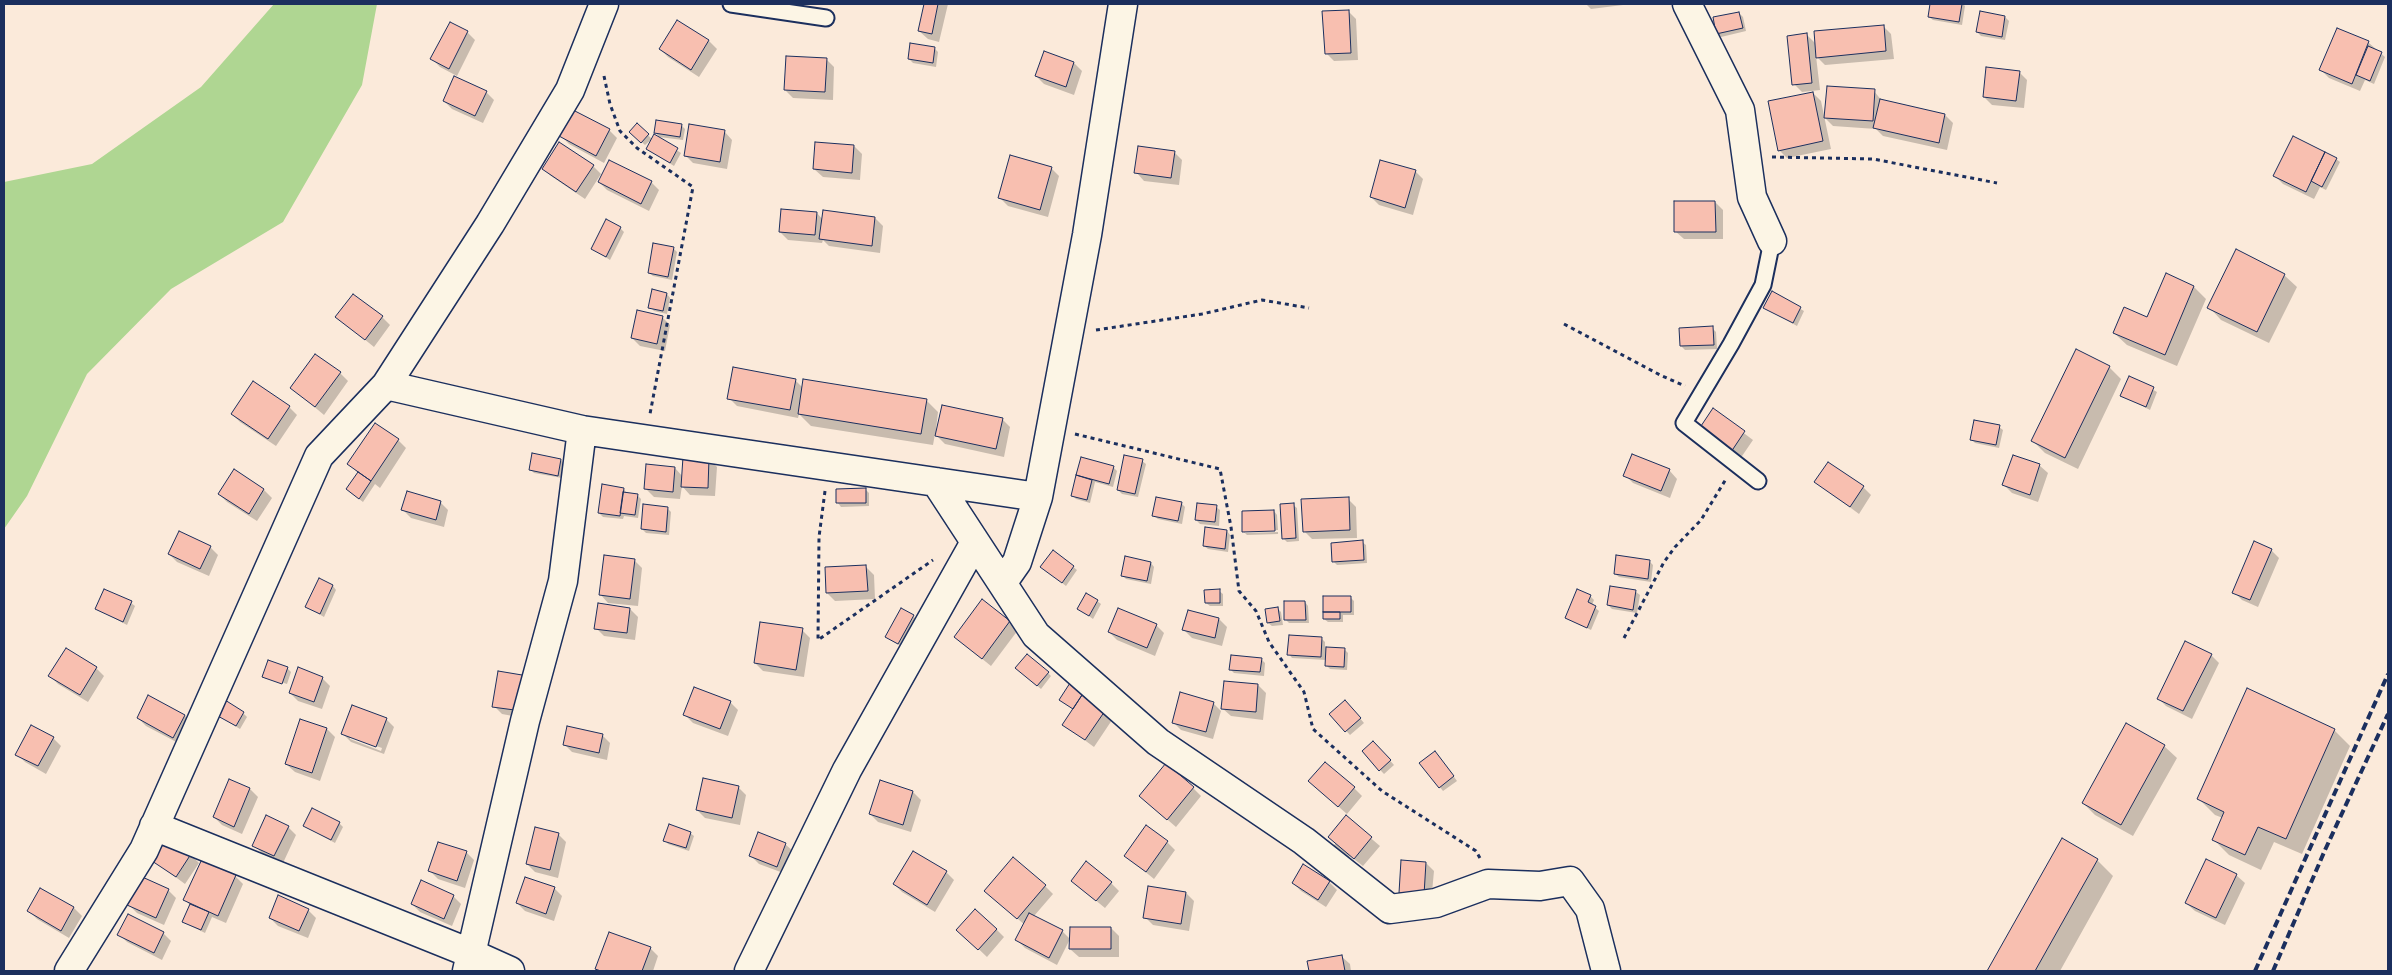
<!DOCTYPE html>
<html>
<head>
<meta charset="utf-8">
<style>
	body { margin:0 }
	#map { position:relative; width:2392px; height:975px; overflow:hidden; background:#fbeada; font-family:"Indie Flower",sans-serif }
	canvas { display:block }
	.frame { position:absolute; inset:0; border:5px solid #1b2f5e; pointer-events:none }
</style>
</head>
<body>
<div id="map">
<canvas width="2392" height="975"></canvas>
<div class="frame"></div>
</div>
<script>
const ctx = document.querySelector('canvas').getContext('2d');
ctx.lineJoin = 'round';
function paint(path, color) {
  ctx.fillStyle = color;
  ctx.fill(path, 'evenodd');
}
function toPath(rows) {
  const path = new Path2D();
  for (const r of rows) {
    path.moveTo(r[0], r[1]);
    for (let i = 2; i < r.length; i += 2) path.lineTo(r[i], r[i + 1]);
  }
  return path;
}
function trace(path, color, width, dash) {
  ctx.strokeStyle = color;
  ctx.lineWidth = width;
  ctx.lineCap = dash ? 'butt' : 'round';
  ctx.setLineDash(dash || []);
  ctx.stroke(path);
}
paint(toPath([
	[274,4,377,4,362,85,283,222,171,289,87,374,27,496,4,529,4,182,92,164,201,87]
]), '#afd692');
paint(toPath([
	[925,4,948,4,939,42,928,39,919,31],
	[1586,4,1622,4,1623,5,1591,9],
	[1931,4,1963,4,1965,6,1962,25,1933,20,1929,17],
	[1348,11,1356,19,1358,60,1334,61,1326,53],
	[1739,13,1743,17,1746,31,1721,37,1717,33],
	[1981,13,2005,17,2009,21,2005,40,1981,36,1977,32],
	[677,21,709,41,717,49,699,77,668,57,660,49],
	[1883,26,1891,34,1894,59,1825,65,1816,56,1820,90,1802,92,1794,84,1807,35,1816,44],
	[2337,29,2369,43,2385,57,2374,84,2365,80,2360,91,2329,78,2321,70],
	[467,32,475,40,457,76,440,67,432,59],
	[934,48,938,52,936,67,913,63,909,59],
	[1044,52,1074,63,1082,71,1074,95,1044,84,1036,76],
	[826,59,834,67,833,100,793,98,785,90],
	[2019,72,2027,80,2024,108,1992,105,1984,97],
	[1874,91,1882,101,1945,115,1953,123,1947,150,1883,136,1876,129,1833,126,1825,118],
	[486,92,494,100,483,123,452,109,444,101],
	[1813,93,1821,101,1831,149,1787,158,1779,150],
	[637,125,652,139,645,145,630,132],
	[681,125,685,129,683,140,659,137,656,133],
	[609,130,617,138,604,163,569,144,561,136],
	[724,131,732,140,727,169,693,163,685,155],
	[654,136,681,153,674,166,647,149],
	[854,146,862,154,860,180,823,177,814,169],
	[1174,152,1182,160,1179,185,1144,181,1136,172],
	[2336,159,2340,162,2326,190,2320,187,2314,199,2283,184,2275,176],
	[593,166,601,174,585,199,551,176,543,168],
	[1051,168,1059,176,1048,217,1008,206,1000,198],
	[1415,171,1423,179,1413,215,1379,205,1371,197],
	[599,182,651,182,659,190,649,211,607,190],
	[1715,202,1723,210,1723,239,1684,239,1675,231],
	[817,213,823,220,875,218,883,226,880,253,829,246,823,240,822,243,788,240,780,232],
	[620,228,624,232,610,260,593,249],
	[673,248,677,252,672,280,653,276,649,273],
	[2284,275,2297,287,2269,343,2221,320,2209,307],
	[2194,287,2206,299,2177,366,2127,345,2114,333,2147,319],
	[1772,293,1804,311,1797,326,1765,308],
	[667,294,670,298,667,314,654,311,650,307],
	[337,317,382,317,390,325,374,347],
	[662,317,670,325,665,351,640,346,632,338],
	[1712,328,1716,332,1717,349,1685,350,1681,346],
	[2109,367,2121,379,2078,469,2045,453,2033,441],
	[340,373,348,381,324,415,292,388],
	[2130,377,2157,392,2150,410,2121,395],
	[795,380,803,388,926,400,938,412,936,429,1002,419,1010,427,1004,457,945,444,935,434,933,445,811,426,799,414,798,418,737,406,729,398],
	[289,407,297,415,276,446,240,422,232,414],
	[1713,410,1753,440,1740,459,1708,437],
	[1999,427,2003,430,1999,448,1975,443,1971,439],
	[398,440,406,448,380,488,375,484,363,502,351,493,347,489,358,473,349,464],
	[709,459,717,467,715,496,690,495,682,486,680,499,654,497,646,489,675,468,683,477],
	[1082,459,1113,467,1117,471,1113,487,1095,482,1090,503,1076,499,1072,495],
	[561,460,564,464,562,478,534,473,530,469],
	[1142,461,1146,464,1138,497,1122,494,1118,490],
	[1828,463,1863,487,1871,495,1859,514,1816,482],
	[2039,465,2048,473,2038,502,2012,493,2004,485],
	[1669,470,1677,479,1670,498,1633,483,1625,475],
	[234,471,264,490,272,498,257,521,227,502,219,494],
	[624,489,627,494,637,495,641,499,638,518,624,516,623,519,603,517,599,513],
	[865,489,869,493,869,506,841,507,838,503],
	[1348,499,1356,507,1357,538,1312,539,1304,531],
	[440,502,448,510,444,527,411,518,403,510],
	[1181,503,1185,507,1182,524,1158,519,1154,516],
	[1293,505,1297,508,1299,541,1287,542,1283,538],
	[1216,507,1220,510,1219,526,1200,524,1196,520],
	[667,508,671,512,669,535,646,533,642,529],
	[1274,511,1277,515,1278,530,1245,531,1245,533,1278,532,1278,534,1247,535,1244,532],
	[1227,531,1230,535,1228,552,1208,549,1204,546],
	[1362,542,1366,545,1367,563,1337,565,1333,561],
	[210,547,218,555,209,576,177,562,169,554],
	[2271,550,2279,558,2258,607,2242,600,2234,592],
	[1053,551,1077,570,1066,586,1042,567],
	[634,560,642,568,638,606,608,603,600,594],
	[1649,561,1653,565,1651,582,1619,577,1615,574],
	[1151,563,1154,567,1151,584,1126,579,1122,575],
	[866,567,874,575,875,599,835,601,827,593],
	[333,586,336,590,324,617,307,607],
	[1611,588,1636,592,1640,595,1637,613,1612,609,1608,605],
	[1219,591,1223,594,1223,606,1210,606,1206,603],
	[1590,596,1594,600,1592,605,1599,611,1591,630,1566,618],
	[1351,598,1354,601,1354,615,1343,615,1343,622,1328,622,1324,619],
	[982,601,1018,630,991,666,955,637],
	[1097,601,1101,604,1093,619,1079,609],
	[1305,602,1308,606,1309,623,1289,623,1286,620],
	[131,603,135,606,127,625,97,609],
	[1277,608,1281,612,1283,625,1272,626,1268,623],
	[630,609,638,617,635,640,604,636,596,628],
	[913,616,917,620,902,647,886,637],
	[1219,619,1227,627,1222,646,1192,638,1184,630],
	[1156,625,1164,633,1155,656,1117,640,1109,632],
	[802,630,810,638,804,677,763,671,755,663],
	[1321,638,1325,642,1325,648,1344,649,1348,653,1347,670,1330,669,1326,665,1326,660,1292,658,1289,654],
	[2211,655,2219,663,2192,719,2166,706,2158,698],
	[1261,659,1265,663,1264,676,1234,673,1231,670],
	[96,668,104,676,88,702,58,684,50,676],
	[287,668,291,672,287,684,266,677,266,679,263,676],
	[1020,671,1048,673,1051,676,1041,689],
	[499,672,529,719,502,714,494,706],
	[322,678,330,686,322,709,298,701,290,693],
	[1071,685,1114,717,1094,747,1064,725,1074,709],
	[1258,685,1266,693,1263,720,1231,716,1222,708],
	[730,702,738,710,728,736,693,723,685,715],
	[1213,703,1221,711,1213,739,1181,730,1173,722],
	[1349,705,1364,723,1350,735,1331,714],
	[243,713,247,717,240,729,222,718],
	[185,716,193,724,182,745,146,726,138,718],
	[386,719,394,727,384,754,351,742,343,734],
	[350,737,382,748,381,751,350,739],
	[301,721,327,729,335,737,320,781,295,772,286,764],
	[2126,725,2164,746,2177,758,2133,836,2095,815,2083,803],
	[2334,730,2350,746,2302,854,2274,842,2261,870,2229,855,2213,839,2223,818,2215,815,2199,799],
	[602,735,610,743,607,760,572,752,564,744],
	[53,738,61,746,46,774,25,762,17,754],
	[1377,746,1394,765,1384,774,1363,752],
	[1439,756,1457,781,1443,791,1421,763],
	[230,781,250,789,258,797,242,834,222,825,214,817],
	[738,787,746,795,740,825,705,818,697,810],
	[1193,788,1201,796,1176,827,1140,796],
	[1354,788,1362,796,1347,814,1318,789],
	[913,792,921,800,911,832,878,822,870,814],
	[1346,817,1380,846,1363,866,1350,856,1345,862,1330,849,1336,843],
	[339,823,343,827,335,843,304,826],
	[288,827,296,835,283,863,262,853,253,845],
	[690,833,694,836,689,851,668,844,665,840],
	[558,834,566,842,558,878,535,872,527,864],
	[2063,840,2097,860,2113,876,2060,971,1989,971],
	[1167,842,1175,850,1154,879,1126,856],
	[785,844,794,852,786,874,759,864,751,856],
	[466,852,474,860,465,888,438,879,430,871],
	[914,852,946,872,954,880,935,912,902,892,894,884],
	[191,855,199,863,185,884,151,859],
	[1426,863,1434,871,1431,903,1408,901,1400,893],
	[2236,875,2245,883,2225,925,2195,911,2186,903],
	[235,876,243,884,226,923,212,917,205,933,183,922,191,906,185,900],
	[1072,881,1111,883,1119,891,1105,908],
	[1329,882,1337,890,1326,907,1301,891,1293,883],
	[1045,886,1053,894,1034,916,1062,931,1070,939,1057,965,1025,948,1017,940,1025,925,994,899],
	[554,888,562,896,554,921,525,911,517,903],
	[41,890,74,908,82,916,69,938,37,919,29,911],
	[168,890,176,898,164,925,137,913,129,905],
	[1186,893,1194,901,1189,931,1153,925,1145,917],
	[453,896,461,904,452,926,420,912,412,904],
	[308,910,316,918,308,938,278,926,270,918],
	[128,916,163,933,171,941,162,960,127,942,119,934],
	[1111,928,1119,936,1119,957,1079,957,1070,949],
	[996,929,1004,937,987,957,966,937],
	[650,948,658,956,653,971,599,971,597,969],
	[1341,956,1350,964,1351,971,1310,971,1308,962]
]), '#0003');
const building = toPath([
	[924,4,938,4,932,34,918,31,924,4],
	[1930,4,1962,4,1959,22,1928,17,1930,4],
	[1349,10,1351,53,1325,54,1322,11,1349,10],
	[1980,11,2005,16,2002,37,1976,32,1980,11],
	[1739,12,1743,28,1716,34,1713,17,1739,12],
	[677,20,709,40,691,70,659,49,677,20],
	[450,22,468,31,449,69,430,59,450,22],
	[1884,25,1886,51,1816,58,1814,31,1884,25],
	[2337,28,2369,41,2352,84,2319,70,2337,28],
	[1807,33,1812,83,1792,85,1787,36,1807,33],
	[910,43,935,47,933,63,908,59,910,43],
	[2368,46,2382,52,2370,81,2356,75,2368,46],
	[1044,51,1074,62,1066,87,1035,76,1044,51],
	[786,56,827,58,825,92,784,90,786,56],
	[1986,67,2020,71,2016,101,1983,97,1986,67],
	[454,76,487,91,475,116,443,101,454,76],
	[1827,86,1875,89,1873,121,1824,118,1827,86],
	[1813,92,1823,141,1778,151,1768,101,1813,92],
	[1880,99,1945,114,1939,143,1873,128,1880,99],
	[573,110,610,129,596,156,559,136,573,110],
	[656,120,682,124,680,137,654,133,656,120],
	[637,123,649,134,641,143,629,132,637,123],
	[689,124,725,130,720,162,684,156,689,124],
	[654,134,678,148,670,163,646,149,654,134],
	[2293,136,2325,152,2306,192,2273,176,2293,136],
	[559,142,594,165,576,192,542,169,559,142],
	[815,142,854,145,852,173,813,169,815,142],
	[1138,146,1175,151,1171,178,1134,173,1138,146],
	[2325,152,2337,158,2322,187,2311,181,2325,152],
	[1010,155,1052,167,1040,210,998,198,1010,155],
	[609,160,652,181,641,204,598,182,609,160],
	[1380,160,1416,170,1405,208,1370,197,1380,160],
	[1674,201,1715,201,1716,232,1674,232,1674,201],
	[781,209,817,212,815,235,779,232,781,209],
	[823,210,875,217,872,246,819,239,823,210],
	[606,219,621,227,606,257,591,249,606,219],
	[653,243,674,247,668,277,648,273,653,243],
	[2236,249,2285,274,2257,332,2207,308,2236,249],
	[2166,273,2194,286,2165,355,2113,333,2124,307,2147,317,2166,273],
	[652,289,667,293,663,311,648,308,652,289],
	[1772,291,1801,307,1793,323,1763,308,1772,291],
	[353,294,383,316,365,340,335,317,353,294],
	[637,310,663,316,657,344,631,338,637,310],
	[1713,326,1714,345,1680,346,1679,328,1713,326],
	[2076,349,2110,366,2065,458,2031,441,2076,349],
	[315,354,341,372,315,407,290,388,315,354],
	[733,367,796,379,790,410,727,399,733,367],
	[2129,376,2154,387,2146,407,2120,396,2129,376],
	[803,379,927,399,921,434,798,414,803,379],
	[253,381,290,406,268,439,231,414,253,381],
	[942,405,1003,418,996,449,935,436,942,405],
	[1713,408,1745,431,1731,452,1699,429,1713,408],
	[1974,420,2000,425,1996,445,1970,440,1974,420],
	[375,423,399,439,371,481,347,464,375,423],
	[532,453,561,459,558,476,529,470,532,453],
	[1632,454,1670,469,1661,491,1623,476,1632,454],
	[1124,455,1143,459,1135,494,1117,490,1124,455],
	[2013,455,2040,464,2030,495,2002,485,2013,455],
	[683,457,709,458,708,488,681,487,683,457],
	[1081,457,1114,466,1109,484,1076,475,1081,457],
	[1828,462,1864,486,1850,507,1814,482,1828,462],
	[646,464,675,467,673,492,644,489,646,464],
	[234,469,264,489,249,514,218,494,234,469],
	[358,472,371,481,359,499,346,489,358,472],
	[1076,475,1092,480,1087,500,1071,496,1076,475],
	[602,484,624,488,620,516,598,513,602,484],
	[866,488,866,503,836,503,836,489,866,488],
	[407,491,441,501,436,520,401,510,407,491],
	[623,492,638,494,635,515,620,513,623,492],
	[1156,497,1182,502,1178,521,1152,516,1156,497],
	[1349,497,1350,530,1303,532,1301,499,1349,497],
	[1197,503,1217,505,1215,522,1195,520,1197,503],
	[1294,503,1296,538,1282,539,1280,504,1294,503],
	[643,504,668,507,666,532,641,529,643,504],
	[1274,510,1275,531,1242,532,1242,511,1274,510],
	[1205,527,1227,530,1225,549,1203,546,1205,527],
	[179,531,211,546,200,569,168,554,179,531],
	[1363,540,1364,560,1332,562,1331,543,1363,540],
	[2254,541,2272,549,2250,600,2232,593,2254,541],
	[1053,550,1074,566,1062,583,1040,567,1053,550],
	[604,555,635,559,630,599,599,595,604,555],
	[1616,555,1650,560,1648,579,1614,574,1616,555],
	[1125,556,1151,562,1147,581,1121,576,1125,556],
	[866,565,868,591,826,593,825,567,866,565],
	[319,578,333,585,320,614,305,607,319,578],
	[1610,586,1636,590,1633,610,1607,605,1610,586],
	[104,589,132,601,123,622,95,609,104,589],
	[1220,589,1220,603,1205,603,1204,590,1220,589],
	[1577,589,1591,595,1588,602,1596,606,1587,628,1565,618,1577,589],
	[1086,593,1098,600,1089,616,1077,609,1086,593],
	[1323,596,1351,596,1351,612,1323,612,1323,596],
	[982,599,1010,621,982,659,954,637,982,599],
	[1284,601,1305,601,1306,620,1284,620,1284,601],
	[598,603,630,608,627,633,594,629,598,603],
	[1278,607,1280,621,1267,623,1265,609,1278,607],
	[901,608,914,615,898,644,885,637,901,608],
	[1118,608,1157,624,1147,648,1108,632,1118,608],
	[1188,610,1219,618,1215,638,1182,630,1188,610],
	[1323,612,1340,612,1340,619,1323,619,1323,612],
	[760,622,803,628,796,670,754,663,760,622],
	[1289,635,1322,637,1321,657,1287,655,1289,635],
	[2185,641,2212,654,2183,711,2157,699,2185,641],
	[1326,647,1345,648,1344,667,1325,666,1326,647],
	[66,648,97,667,80,695,48,676,66,648],
	[1027,654,1049,672,1037,686,1015,668,1027,654],
	[1231,655,1262,658,1260,672,1229,670,1231,655],
	[268,660,288,667,282,684,262,677,268,660],
	[298,667,323,677,314,702,289,693,298,667],
	[498,671,528,676,522,711,492,707,498,671],
	[1224,681,1258,684,1256,712,1221,709,1224,681],
	[1070,683,1084,692,1073,709,1059,700,1070,683],
	[694,687,731,701,720,729,683,715,694,687],
	[2247,688,2335,729,2286,839,2258,827,2245,855,2212,840,2224,812,2197,799,2247,688],
	[1084,692,1107,708,1085,740,1062,725,1084,692],
	[1180,692,1214,702,1206,732,1172,723,1180,692],
	[148,695,185,715,173,738,137,718,148,695],
	[225,700,244,712,236,726,216,715,225,700],
	[1345,700,1361,718,1345,732,1329,714,1345,700],
	[352,705,387,718,376,747,341,734,352,705],
	[300,719,327,728,312,773,285,764,300,719],
	[2126,723,2165,745,2121,825,2082,803,2126,723],
	[31,725,54,737,38,766,15,755,31,725],
	[567,726,603,734,599,753,563,745,567,726],
	[1373,741,1391,760,1379,771,1362,751,1373,741],
	[1435,751,1454,776,1439,788,1419,763,1435,751],
	[1325,762,1355,787,1338,807,1308,781,1325,762],
	[1166,763,1194,787,1167,820,1139,796,1166,763],
	[703,778,739,786,732,818,696,810,703,778],
	[229,779,250,788,234,827,213,817,229,779],
	[880,780,913,791,903,825,869,814,880,780],
	[312,808,340,822,331,840,303,826,312,808],
	[266,815,289,826,274,856,252,846,266,815],
	[1346,815,1372,837,1354,859,1328,837,1346,815],
	[669,824,691,832,686,848,663,841,669,824],
	[1146,825,1168,841,1146,872,1124,856,1146,825],
	[535,827,559,833,550,870,526,864,535,827],
	[758,832,786,843,777,867,749,856,758,832],
	[164,836,191,854,176,877,149,859,164,836],
	[2062,838,2098,859,2035,971,1987,971,2062,838],
	[438,842,467,851,457,881,428,871,438,842],
	[913,851,947,871,927,905,893,884,913,851],
	[1013,857,1046,885,1017,919,984,891,1013,857],
	[202,859,236,875,218,916,183,900,202,859],
	[2206,859,2237,874,2216,918,2185,903,2206,859],
	[1401,860,1426,862,1424,895,1399,893,1401,860],
	[1086,861,1112,882,1096,901,1071,881,1086,861],
	[1303,864,1330,881,1318,900,1292,883,1303,864],
	[140,876,169,889,156,918,127,905,140,876],
	[525,877,555,887,546,914,516,903,525,877],
	[421,880,454,895,444,919,411,904,421,880],
	[1148,886,1186,892,1181,924,1143,918,1148,886],
	[40,888,74,907,61,931,27,911,40,888],
	[278,895,309,909,299,931,269,918,278,895],
	[190,904,209,912,201,930,182,922,190,904],
	[975,909,997,929,978,950,956,930,975,909],
	[1029,913,1063,930,1049,958,1015,940,1029,913],
	[128,914,164,932,154,953,117,935,128,914],
	[1070,927,1111,927,1111,949,1069,949,1070,927],
	[609,932,651,947,642,971,601,971,595,969,609,932],
	[1342,955,1345,971,1309,971,1307,961,1342,955]
]);
paint(building, '#f8bfb0');
trace(building, '#1b2f5e', 1);
const lane = toPath([
	[731,4,826,18],
	[1758,481,1684,423,1731,344,1763,285,1772,241]
]);
const street = toPath([
	[1687,4,1740,110,1752,197,1772,241],
	[386,385,582,430,563,581,525,721,467,971],
	[582,430,1038,497,1087,235,1123,4],
	[936,482,1036,635,1158,742,1304,841,1390,909,1436,903,1488,884,1540,886,1570,881,1590,909,1606,971],
	[1003,582,1017,562,1038,497],
	[154,826,470,953,510,971],
	[69,971,144,850,319,456,386,385,490,224,570,90,604,4],
	[749,971,847,770,975,542]
]);
trace(lane, '#1b2f5e', 19);
trace(street, '#1b2f5e', 31);
trace(toPath([
	[604,76,610,104,620,131,637,148,693,187,650,414],
	[1772,157,1873,159,1997,183],
	[1564,324,1660,375,1685,386],
	[1096,330,1202,314,1262,300,1309,308],
	[1075,434,1220,469,1231,527,1239,591,1256,611,1269,642,1304,692,1313,729,1382,791,1476,851,1481,860],
	[825,491,819,537,818,640,933,560],
	[1624,638,1664,562,1675,547,1701,520,1726,479]
]), '#1b2f5e', 3, [4, 4]);
trace(lane, '#fcf5e5', 15);
trace(street, '#fcf5e5', 28);
trace(toPath([
	[2255,971,2388,674],
	[2273,971,2325,850,2388,714]
]), '#1b2f5e', 4, [8, 4]);
</script>
</body>
</html>
